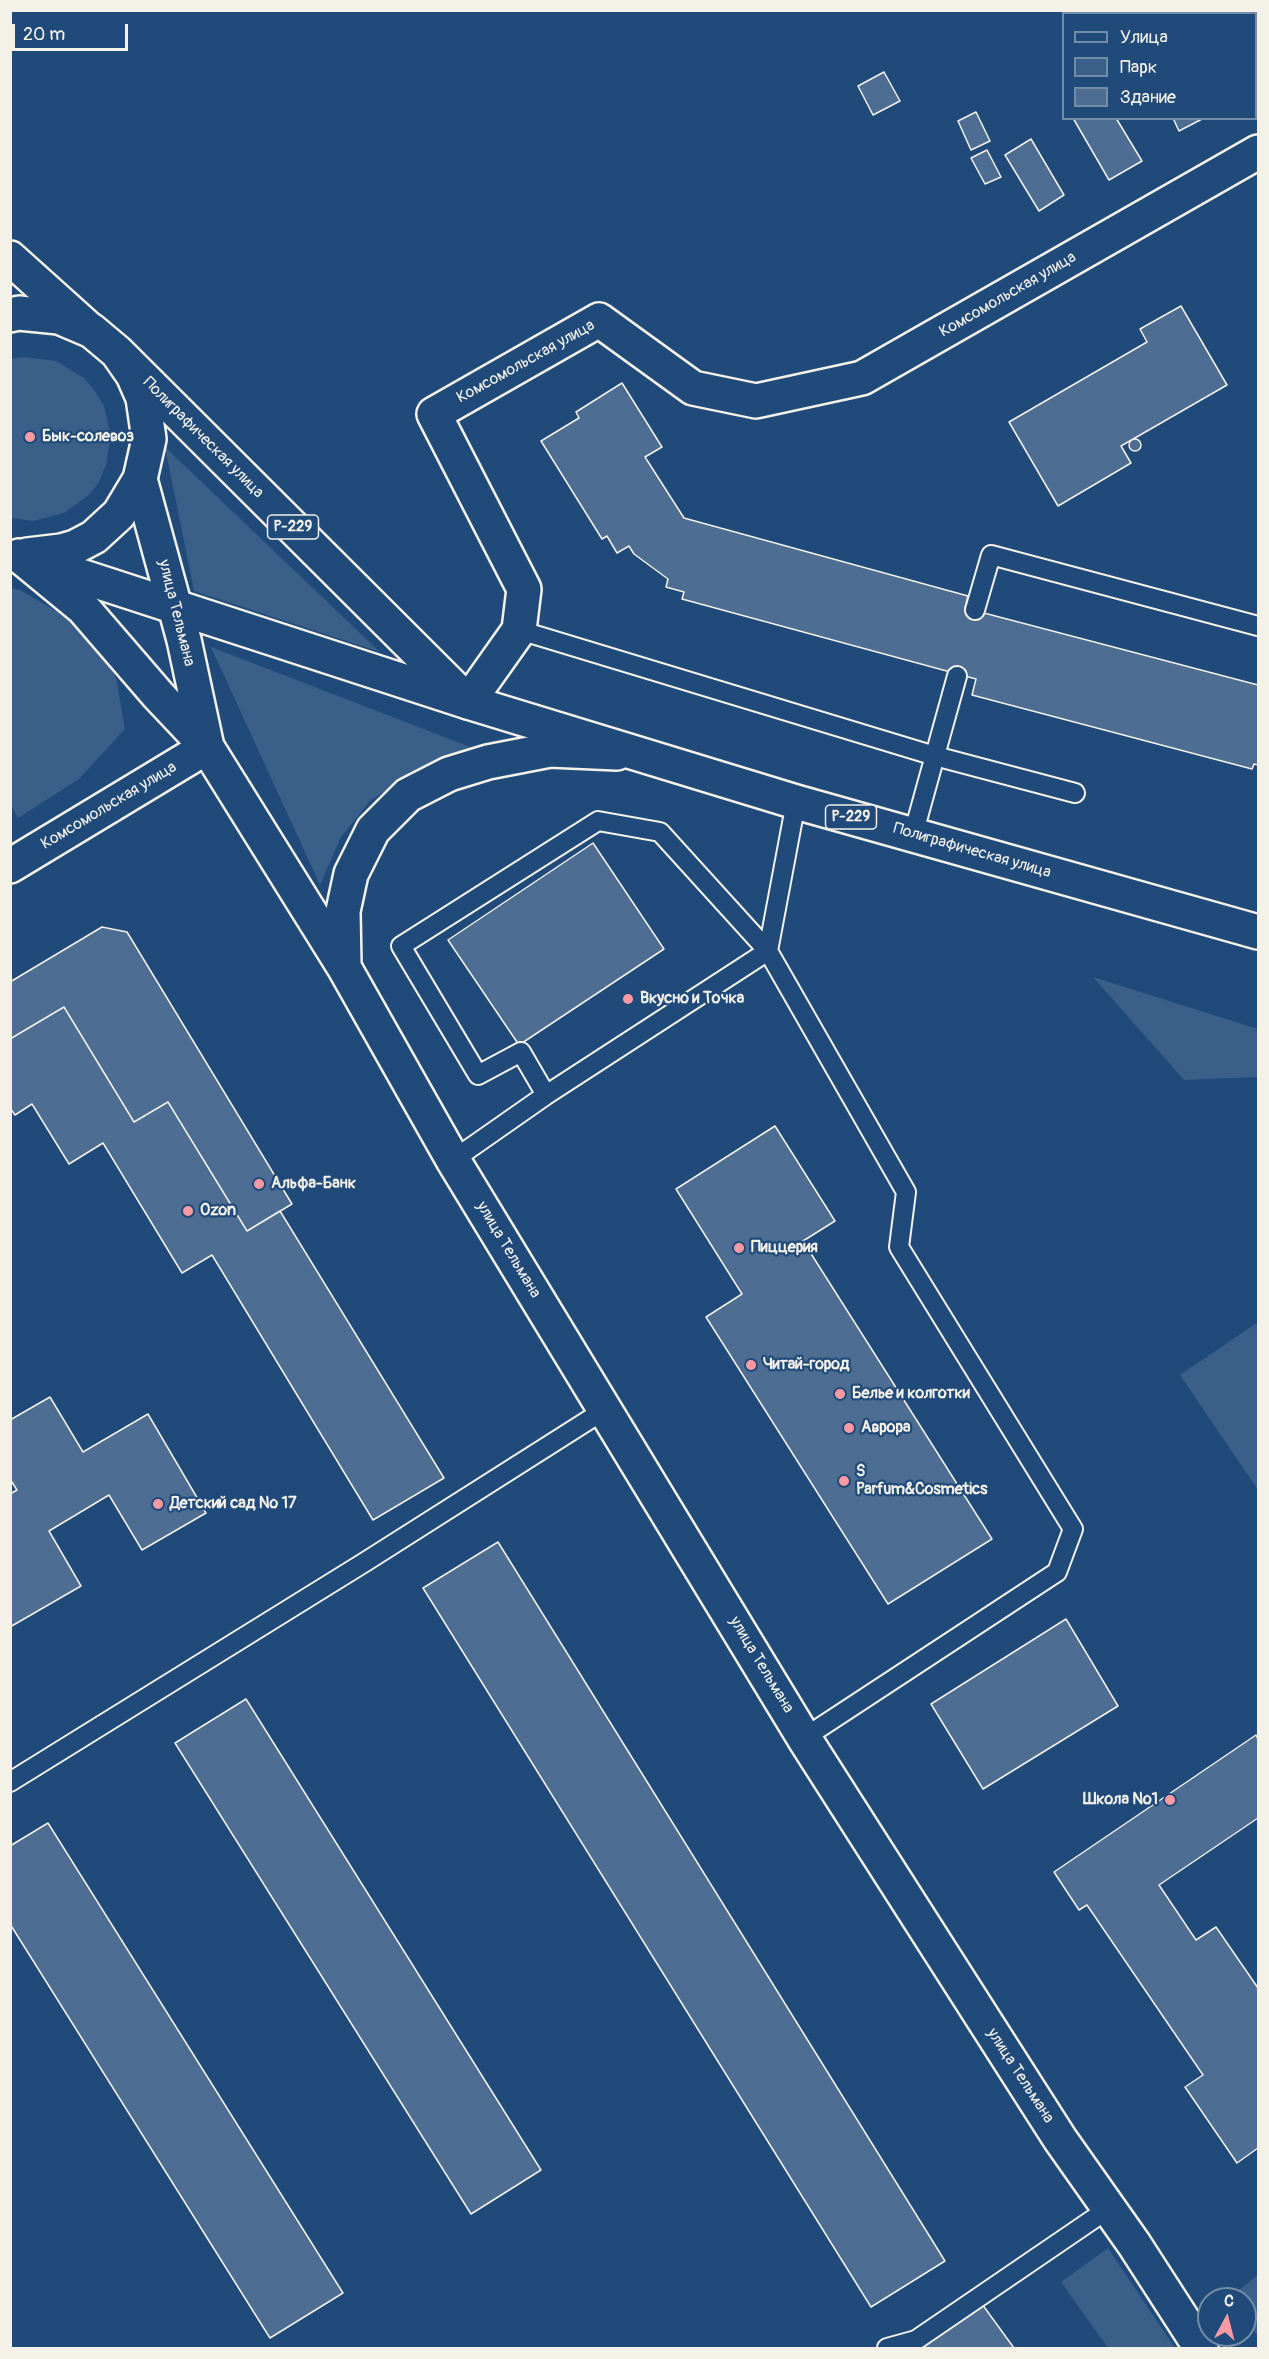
<!DOCTYPE html>
<html>
<head>
<meta charset="utf-8">
<style>
	body { margin:0 }
	#map { position:relative; width:1269px; height:2359px; overflow:hidden; background:#1f4a7a; font-family:Pangolin,sans-serif }
	canvas { display:block }
	.frame { position:absolute; inset:0; border:12px solid #f4f1e8; pointer-events:none }
	.legend { position:absolute; left:1062px; top:12px; width:195px; height:108px; box-sizing:border-box; background:#1f4a7a; border:2px solid #748da6; margin:0; padding:8px 10px; list-style:none; font-size:18px; color:#f4f1e8 }
	.legend li { display:flex; align-items:center; gap:12px; height:30px }
	.legend b { width:30px; border:2px solid #748da6 }
	.north { position:absolute; left:1197px; top:2287px; width:60px; height:60px; box-sizing:border-box; background:#1f4a7a; border:2px solid #748da6; border-radius:50%; rotate:7deg; font-size:16px; font-weight:700; line-height:24px; text-align:center; color:#f4f1e8 }
	.north::after { content:''; display:block; margin:auto; width:21px; height:27px; background:#ff9aa2; clip-path:polygon(50% 0,100% 100%,50% 72%,0 100%) }
	.scale { position:absolute; left:12px; top:24px; width:116px; height:27px; box-sizing:border-box; border:3px solid #f4f1e8; border-top:0; padding-left:8px; font-size:18px; line-height:21px; white-space:nowrap; color:#f4f1e8; -webkit-text-stroke:4px #1f4a7a; paint-order:stroke }
</style>
</head>
<body>
<div id="map">
<canvas width="1269" height="2359"></canvas>
<div class="frame"></div>
<ul class="legend">
<li><b style="height:8px;background:#1f4a7a"></b>Улица</li>
<li><b style="height:16px;background:#3a5f88"></b>Парк</li>
<li><b style="height:16px;background:#4d6e92"></b>Здание</li>
</ul>
<div class="north">С</div>
<div class="scale">20 m</div>
</div>
<script>
const ctx = document.querySelector('canvas').getContext('2d');
ctx.lineJoin = 'round';
function paint(path, color) {
  ctx.fillStyle = color;
  ctx.fill(path, 'evenodd');
}
function toPath(rows) {
  const path = new Path2D();
  for (const r of rows) {
    if (r.length === 3) {
      path.moveTo(r[0] + r[2], r[1]);
      path.arc(r[0], r[1], r[2], 0, 2 * Math.PI);
      continue;
    }
    path.moveTo(r[0], r[1]);
    for (let i = 2; i < r.length; i += 2) path.lineTo(r[i], r[i + 1]);
  }
  return path;
}
function trace(path, color, width, dash) {
  ctx.strokeStyle = color;
  ctx.lineWidth = width;
  ctx.lineCap = dash ? 'butt' : 'round';
  ctx.setLineDash(dash || []);
  ctx.stroke(path);
}
function label(font, color, halo, rows, align = 'center') {
  ctx.font = font + ' Pangolin,sans-serif';
  ctx.lineWidth = 4.5;
  ctx.setLineDash([]);
  ctx.textBaseline = 'middle';
  ctx.strokeStyle = halo;
  ctx.fillStyle = color;
  for (const [text, x, y, turn = 0] of rows) {
    ctx.save();
    ctx.translate(x, y);
    ctx.rotate((+turn || 0) * Math.PI / 180);
    ctx.textAlign = isNaN(turn) ? turn : align;
    if (halo) ctx.strokeText(text, 0, 0);
    ctx.fillText(text, 0, 0);
    ctx.restore();
  }
}
paint(toPath([
	[24,357,56,361,84,378,95,391,104,406,111,436,106,465,99,482,89,495,64,513,33,521,11,518,11,359],
	[165,447,380,652,194,591],
	[11,588,20,590,65,616,97,644,116,678,125,729,79,779,18,818,11,805],
	[211,647,473,748,418,769,370,801,341,837,320,885],
	[1093,977,1258,1029,1258,1077,1184,1080],
	[1258,1322,1258,1490,1180,1375],
	[1108,2248,1175,2348,1108,2348,1061,2282],
	[1258,2275,1258,2337,1245,2316,1245,2299,1233,2299,1231,2296]
]), '#3a5f88');
const building = toPath([
	[1256,65,1258,71,1258,93,1256,95,1256,65],
	[884,72,900,101,873,115,858,86,884,72],
	[976,112,990,141,971,150,958,121,976,112],
	[1073,118,1116,118,1142,161,1109,180,1073,118],
	[1173,118,1204,118,1179,131,1173,118],
	[1031,139,1064,195,1039,211,1005,155,1031,139],
	[987,150,1001,177,985,184,971,158,987,150],
	[1181,306,1227,385,1121,446,1131,463,1058,506,1009,422,1147,342,1140,329,1181,306],
	[622,383,662,447,645,457,684,518,968,596,965,608,1258,685,1258,765,1254,764,1252,769,972,695,976,679,682,599,684,592,666,587,668,579,634,554,629,546,617,553,607,536,602,539,541,441,579,418,576,412,622,383],
	[1135,445,6],
	[593,843,664,949,519,1045,448,940,593,843],
	[102,927,127,932,292,1204,247,1231,168,1102,134,1122,64,1007,10,1039,10,982,102,927],
	[64,1007,134,1122,168,1102,247,1231,280,1211,444,1478,373,1520,212,1255,182,1273,103,1143,69,1164,32,1104,15,1115,10,1108,10,1039,64,1007],
	[775,1126,835,1221,803,1241,992,1539,888,1604,706,1317,742,1294,676,1189,775,1126],
	[50,1397,83,1452,148,1414,206,1513,142,1550,109,1495,49,1531,81,1586,10,1627,10,1494,17,1490,10,1479,10,1420,50,1397],
	[498,1542,945,2261,871,2307,423,1588,498,1542],
	[1066,1619,1118,1706,983,1789,931,1704,1066,1619],
	[246,1699,541,2170,471,2214,175,1743,246,1699],
	[1256,1735,1258,1739,1258,1818,1159,1885,1196,1940,1216,1927,1258,1988,1258,2148,1237,2163,1185,2087,1203,2075,1087,1905,1079,1910,1054,1872,1256,1735],
	[48,1823,343,2293,270,2338,10,1924,10,1846,48,1823],
	[982,2304,1014,2348,918,2348,982,2304]
]);
paint(building, '#4d6e92');
trace(building, '#f4f1e8', 1.5);
const lane = toPath([
	[975,610,991,555,1258,626],
	[519,630,935,756,1075,793],
	[796,802,768,951,906,1192,899,1247,1073,1529,1057,1572,804,1738],
	[913,835,957,676],
	[453,1160,546,1095,768,951,660,832,598,821,401,946,478,1075,521,1052,546,1095],
	[10,1782,365,1562,606,1409],
	[887,2348,916,2340,1108,2209]
]);
const street = toPath([
	[468,702,519,630,524,589,434,414,599,320,693,388,756,401,862,378,1258,152],
	[10,866,207,747]
]);
const secondary = toPath([
	[10,258,90,330],
	[140,479,184,640,207,747],
	[21,557,83,608,158,695,207,747,344,967,453,1160,804,1738,1060,2139,1134,2244,1201,2348],
	[344,965,343,911,351,874,373,830,408,795,449,774,488,762,550,750,617,753]
]);
const primary = toPath([
	[10,315,19,313,59,317,92,331,117,352,133,375,143,398,149,439,140,479,119,514,94,537,75,547,61,551,27,555],
	[117,352,463,697],
	[19,556,468,702,796,802,1258,932]
]);
trace(lane, '#f4f1e8', 22);
trace(street, '#f4f1e8', 38);
trace(secondary, '#f4f1e8', 38);
trace(primary, '#f4f1e8', 38);
trace(lane, '#1f4a7a', 18);
trace(street, '#1f4a7a', 33);
trace(secondary, '#1f4a7a', 33);
trace(primary, '#1f4a7a', 33);
for (const [x, y, r, color] of [
	[30,437,6,"#ff9aa2"],
	[628,999,6,"#ff9aa2"],
	[259,1184,6,"#ff9aa2"],
	[188,1211,6,"#ff9aa2"],
	[739,1248,6,"#ff9aa2"],
	[751,1365,6,"#ff9aa2"],
	[840,1394,6,"#ff9aa2"],
	[849,1428,6,"#ff9aa2"],
	[844,1481,6,"#ff9aa2"],
	[158,1504,6,"#ff9aa2"],
	[1170,1800,6,"#ff9aa2"]
]) {
  const dot = new Path2D();
  dot.arc(x, y, r, 0, 2 * Math.PI);
  ctx.fillStyle = color;
  ctx.fill(dot);
  trace(dot, '#1f4a7a', 2);
}
for (const [x, y, w] of [
	[293,527,51],
	[851,817,51]
]) {
  const box = new Path2D();
  box.roundRect(x - w / 2, y - 12, w, 24, 4.5);
  ctx.fillStyle = '#1f4a7a';
  ctx.fill(box);
  trace(box, '#f4f1e8', 1.5);
}
label('bold 15px', '#f4f1e8', null, [
	["Р-229",293,527],
	["Р-229",851,817]
]);
label('16px', '#f4f1e8', '#1f4a7a', [
	["Комсомольская улица",1008,295,-30],
	["Комсомольская улица",526,362,-29],
	["Полиграфическая улица",203,438,45],
	["улица Тельмана",176,613,76],
	["Комсомольская улица",109,806,-31],
	["Полиграфическая улица",972,851,16],
	["улица Тельмана",508,1250,59],
	["улица Тельмана",761,1665,59],
	["улица Тельмана",1020,2076,57]
]);
label('bold 16px', '#f4f1e8', '#1f4a7a', [
	["Бык-солевоз",42,437],
	["Вкусно и Точка",640,999],
	["Альфа-Банк",271,1184],
	["Ozon",200,1211],
	["Пиццерия",751,1248],
	["Читай-город",763,1365],
	["Белье и колготки",852,1394],
	["Аврора",861,1428],
	["S",856,1472],
	["Parfum&Cosmetics",856,1490],
	["Детский сад № 17",170,1504],
	["Школа №1",1158,1800,"right"]
], 'left');
</script>
</body>
</html>
